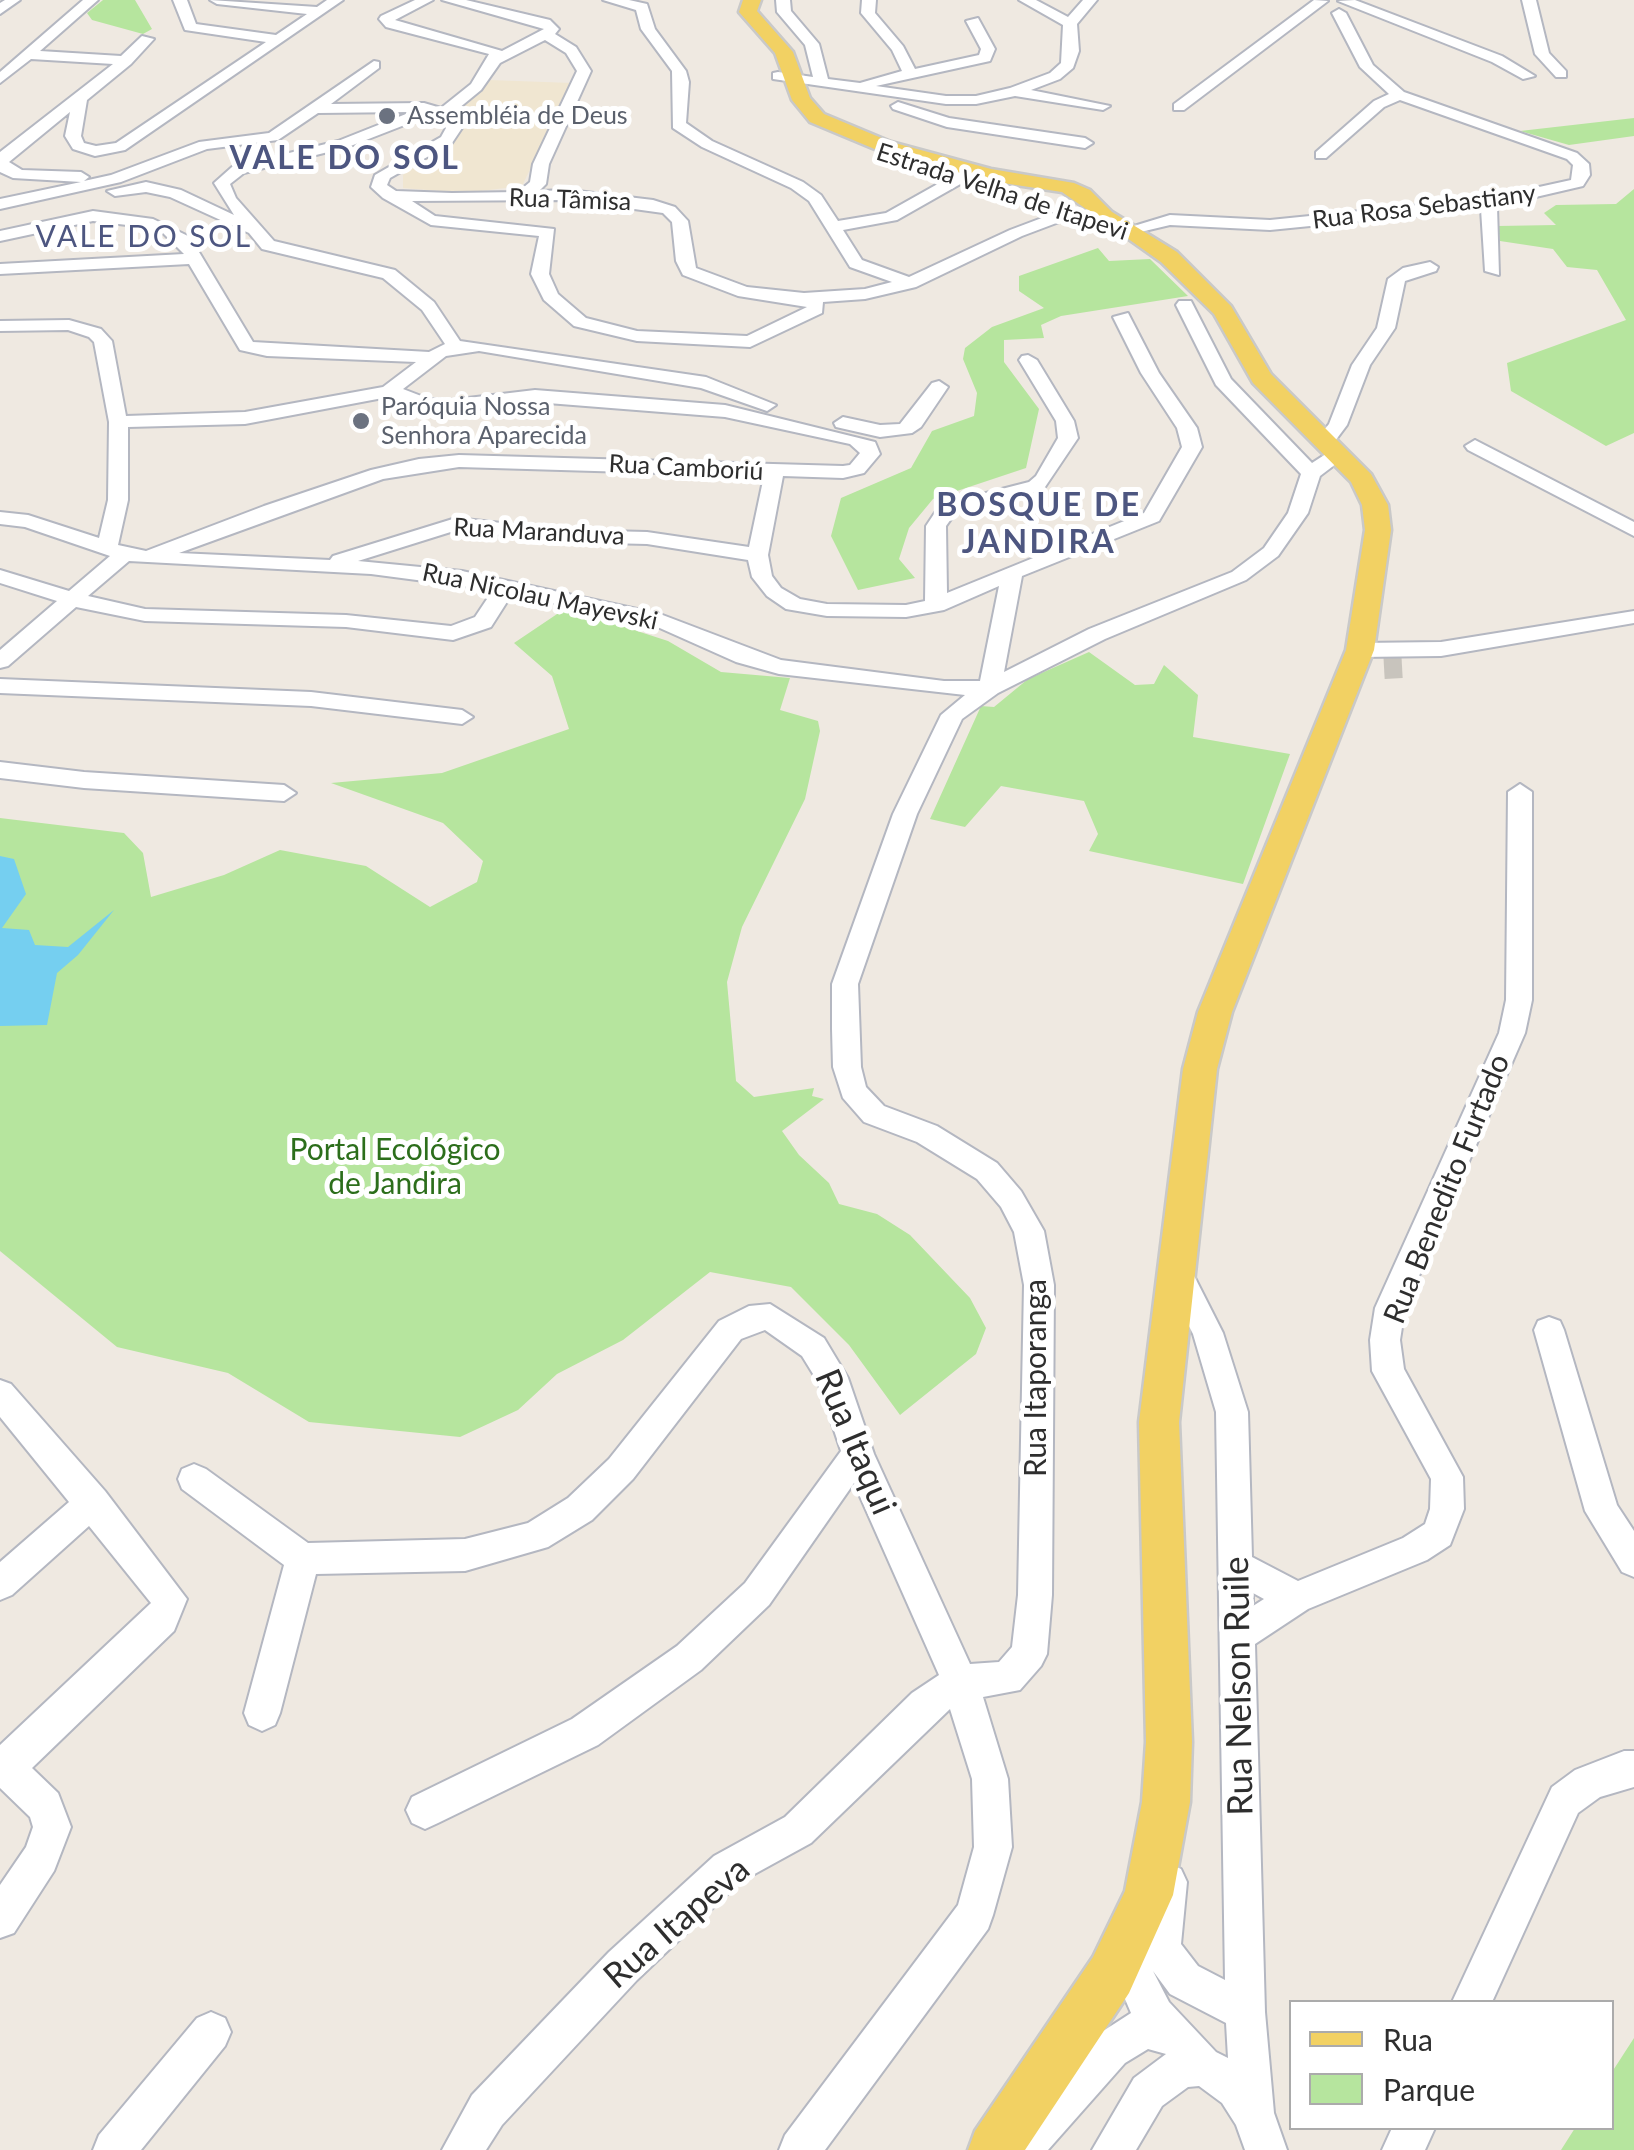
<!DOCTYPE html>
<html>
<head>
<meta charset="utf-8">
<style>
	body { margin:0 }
	#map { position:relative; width:1634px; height:2150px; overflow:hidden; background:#efe9e1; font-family:Lato,sans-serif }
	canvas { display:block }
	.legend { position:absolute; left:1289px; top:2000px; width:325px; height:130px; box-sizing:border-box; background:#fff; border:2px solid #ababab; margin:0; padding:12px 18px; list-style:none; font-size:30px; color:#2e2e2e }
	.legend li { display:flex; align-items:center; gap:20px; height:50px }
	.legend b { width:50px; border:2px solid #ababab }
</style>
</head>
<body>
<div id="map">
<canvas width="1634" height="2150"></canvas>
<ul class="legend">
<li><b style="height:12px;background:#f2d163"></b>Rua</li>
<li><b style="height:28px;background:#b6e59e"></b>Parque</li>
</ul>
</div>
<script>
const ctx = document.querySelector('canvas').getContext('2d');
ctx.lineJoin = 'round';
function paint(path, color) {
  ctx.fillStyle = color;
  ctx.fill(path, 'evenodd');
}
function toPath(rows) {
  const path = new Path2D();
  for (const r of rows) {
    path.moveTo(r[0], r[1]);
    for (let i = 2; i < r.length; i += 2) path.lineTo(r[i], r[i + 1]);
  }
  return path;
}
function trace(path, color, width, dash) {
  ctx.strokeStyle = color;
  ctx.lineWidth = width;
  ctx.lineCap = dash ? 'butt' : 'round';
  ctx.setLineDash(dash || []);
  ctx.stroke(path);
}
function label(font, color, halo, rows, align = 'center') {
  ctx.font = font + ' Lato,sans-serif';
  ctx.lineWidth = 10;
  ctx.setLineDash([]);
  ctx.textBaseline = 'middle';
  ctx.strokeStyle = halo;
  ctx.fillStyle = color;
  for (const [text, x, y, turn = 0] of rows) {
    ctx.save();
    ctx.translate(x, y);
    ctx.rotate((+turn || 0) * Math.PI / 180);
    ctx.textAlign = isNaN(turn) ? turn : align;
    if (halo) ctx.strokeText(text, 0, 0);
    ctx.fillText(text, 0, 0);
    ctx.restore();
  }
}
paint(toPath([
	[489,80,572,83,522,186,464,193,403,188,403,175,459,126,457,113,462,106]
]), '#f0e6d1');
paint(toPath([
	[103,0,135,0,152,29,143,34,92,20,87,13],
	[1634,118,1634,136,1569,145,1520,131],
	[1634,189,1634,433,1606,446,1511,391,1507,363,1626,320,1597,270,1567,267,1553,249,1500,241,1498,226,1556,225,1544,213,1556,205,1616,204],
	[1098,248,1109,261,1150,259,1188,296,1061,316,1041,325,1044,338,1004,340,1004,362,1039,409,1026,468,933,499,909,528,899,559,915,578,858,590,831,536,841,498,911,468,932,431,974,416,977,393,963,359,965,348,992,327,1044,308,1019,291,1019,276],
	[566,608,668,641,721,672,790,678,780,710,818,721,820,731,805,799,742,927,727,982,736,1081,754,1097,814,1088,812,1096,824,1099,782,1131,799,1155,829,1183,839,1204,877,1214,910,1235,970,1298,986,1328,976,1354,900,1415,849,1345,791,1287,710,1272,623,1340,557,1374,518,1410,460,1437,309,1422,228,1373,117,1347,0,1251,0,818,124,833,143,853,151,897,224,875,280,850,366,866,430,907,477,882,483,861,443,823,331,783,442,773,569,729,552,676,514,643],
	[1089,652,1135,685,1154,684,1164,665,1198,695,1193,737,1290,754,1243,884,1089,851,1098,834,1084,801,1001,786,965,827,930,819,981,706,994,707,1028,679],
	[1634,2038,1634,2150,1561,2150,1575,2128,1612,2128,1612,2072]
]), '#b6e59e');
paint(toPath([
	[0,856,14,859,26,894,2,928,29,930,35,945,68,947,114,910,78,955,57,973,47,1025,0,1026]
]), '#75cff0');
trace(toPath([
	[1384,667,1402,666]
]), '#c8c4bd', 24, [24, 11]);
const minor = toPath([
	[5,0,20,0,0,14,0,3,5,0],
	[83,0,98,0,40,51,121,56,142,36,154,39,131,64,87,100,81,136,84,143,96,146,116,143,266,42,185,30,173,0,187,0,196,24,276,35,307,14,217,4,210,0,317,7,327,0,343,0,125,150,95,156,73,149,65,136,70,112,9,162,22,170,81,172,89,177,84,181,111,175,199,142,269,133,374,61,379,62,379,68,331,104,424,103,441,108,471,84,489,54,386,27,379,19,381,16,415,0,433,0,395,20,502,51,544,29,442,0,466,0,550,20,559,29,555,34,576,47,591,71,549,164,546,184,539,191,569,190,653,200,675,207,688,221,696,268,747,287,804,293,865,289,892,282,850,267,809,201,791,188,702,147,673,128,672,71,641,29,636,10,603,0,629,0,647,4,655,29,686,71,689,82,686,123,712,141,803,182,821,195,838,221,886,213,959,172,971,172,971,178,897,220,843,230,862,260,909,277,1010,230,1063,210,1075,210,1075,216,1022,236,916,287,865,299,823,302,822,313,750,347,637,341,574,326,544,300,531,274,539,236,431,225,383,198,371,187,375,175,441,137,446,128,438,112,348,147,244,173,230,184,236,198,274,241,395,270,434,302,460,341,706,377,776,405,767,411,701,388,479,351,446,356,403,389,429,399,451,400,535,390,725,405,875,442,880,454,864,473,843,478,783,476,768,555,772,576,781,588,800,599,827,604,906,605,925,601,926,526,936,511,947,503,1029,482,1036,476,1058,438,1056,421,1019,360,1022,356,1028,355,1037,360,1074,421,1078,438,1043,490,961,511,951,519,946,526,947,593,1144,513,1182,447,1177,428,1141,373,1113,317,1128,313,1159,373,1197,428,1202,447,1159,521,1022,576,1004,672,1089,629,1232,572,1264,548,1288,513,1301,474,1216,385,1176,305,1179,301,1191,301,1231,379,1312,463,1332,450,1339,448,1349,454,1320,476,1308,513,1278,556,1246,580,1105,639,998,693,962,719,917,814,858,984,861,1067,866,1087,884,1106,937,1126,997,1163,1021,1191,1044,1231,1054,1285,1052,1595,1047,1654,1041,1666,1020,1690,983,1697,1008,1779,1012,1847,993,1915,988,1929,825,2150,779,2150,785,2135,958,1905,974,1847,972,1779,950,1709,811,1843,740,1882,637,1980,502,2125,486,2150,442,2150,472,2095,609,1952,714,1856,785,1817,912,1693,939,1675,854,1483,769,1605,701,1670,598,1745,438,1823,425,1829,412,1823,406,1810,412,1797,572,1719,677,1646,745,1583,841,1451,818,1382,802,1356,765,1330,741,1339,633,1479,592,1520,548,1547,465,1571,316,1574,280,1713,275,1725,262,1731,249,1725,244,1713,284,1565,182,1489,178,1479,182,1469,194,1464,206,1469,308,1543,465,1539,528,1523,568,1498,609,1459,719,1321,749,1306,770,1304,824,1338,848,1378,874,1454,970,1664,999,1662,1012,1647,1018,1595,1024,1285,1014,1232,1001,1207,977,1179,917,1142,864,1122,843,1098,833,1067,832,1029,832,984,893,814,941,715,965,695,779,674,736,662,653,625,512,594,491,627,453,640,346,627,145,621,76,607,8,666,0,668,0,650,57,601,0,583,0,570,69,591,110,556,25,527,0,524,0,512,28,515,99,538,108,500,109,422,94,342,89,337,68,330,0,331,0,321,69,320,101,329,112,341,126,416,245,412,383,387,416,362,267,356,240,350,189,264,0,274,0,264,184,254,163,233,144,227,93,221,0,241,0,231,93,211,153,219,190,237,253,342,429,352,445,344,422,310,383,278,262,249,249,233,170,197,146,192,115,196,107,191,146,182,181,190,234,215,214,183,232,167,338,141,411,112,318,113,278,140,207,149,121,182,0,209,0,199,81,182,13,178,0,172,0,152,113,64,31,59,0,83,0,72,83,0],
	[545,40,566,53,577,71,533,164,530,182,518,192,452,193,396,191,387,185,390,178,452,143,462,128,453,113,481,90,500,63,545,40],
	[569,200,663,213,672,222,676,261,683,275,738,296,807,307,747,336,637,331,586,318,558,294,549,274,554,229,435,216,412,201,569,200],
	[388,397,427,410,451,412,535,402,725,417,850,444,860,453,850,465,843,466,459,455,419,459,371,470,264,506,146,551,118,545,128,500,128,427,245,424,388,397],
	[459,467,764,476,749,547,647,532,565,530,456,518,333,556,330,560,179,553,383,479,459,467],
	[457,530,565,542,647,544,748,560,752,577,767,596,786,609,827,616,906,617,944,610,999,586,980,681,944,681,781,660,660,614,462,571,358,561,457,530],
	[129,561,371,574,493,590,475,617,451,626,346,615,145,609,88,596,129,561],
	[776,0,790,0,791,11,819,44,828,79,860,83,902,71,892,50,861,13,862,0,876,0,875,13,903,46,915,69,979,55,981,49,966,21,978,18,995,49,990,61,876,86,946,96,976,96,1010,88,1050,73,1061,63,1063,25,1019,0,1036,0,1068,17,1083,0,1097,0,1077,24,1079,51,1073,68,1060,79,1031,90,1110,106,1103,110,1015,96,976,104,946,104,773,79,773,73,778,72,813,77,805,45,777,12,776,0],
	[1314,0,1328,1,1184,110,1174,110,1174,104,1314,0],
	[1355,0,1502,56,1535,76,1523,79,1492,62,1338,1,1355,0],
	[1522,0,1536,0,1549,53,1566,71,1566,77,1556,77,1535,54,1522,0],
	[1339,9,1346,13,1373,65,1404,92,1577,153,1589,164,1590,175,1583,186,1497,206,1499,275,1485,271,1481,209,1270,230,1170,225,1132,234,1124,229,1170,215,1270,220,1489,198,1571,180,1573,165,1567,159,1400,100,1384,107,1326,158,1316,158,1316,152,1374,101,1389,94,1360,67,1332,13,1339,9],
	[898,102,949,118,1085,138,1093,143,1085,148,947,127,893,109,891,106,898,102],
	[1430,262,1438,267,1436,271,1405,281,1395,328,1370,365,1347,425,1332,445,1318,445,1315,441,1329,424,1352,365,1377,328,1388,279,1403,268,1430,262],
	[939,381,948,387,921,427,912,433,880,437,836,427,834,423,843,417,880,425,900,424,932,383,939,381],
	[1475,440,1634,522,1634,536,1468,450,1465,446,1475,440],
	[1634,611,1634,623,1441,656,1360,657,1349,650,1360,643,1441,642,1634,611],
	[0,679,311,692,462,710,473,717,462,724,311,706,0,693,0,679],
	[0,762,84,772,284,785,296,793,284,801,84,788,0,778,0,762],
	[1520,784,1532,792,1532,1000,1525,1033,1405,1308,1400,1340,1404,1369,1463,1477,1464,1509,1450,1545,1427,1560,1308,1609,1255,1644,1265,2012,1274,2113,1287,2150,1245,2150,1236,2125,1222,2103,1199,2086,1188,2087,1162,2106,1136,2150,1092,2150,1134,2078,1166,2054,1148,2049,1125,2063,1048,2150,999,2150,1005,2135,1097,2035,1131,2013,1113,1971,1118,1945,1123,1931,1141,1927,1155,1869,1168,1863,1181,1869,1187,1882,1181,1944,1198,1966,1225,1980,1216,1412,1193,1334,1161,1271,1165,1262,1176,1259,1187,1262,1223,1333,1248,1412,1252,1557,1298,1581,1403,1538,1425,1524,1430,1509,1431,1479,1372,1371,1370,1340,1375,1308,1499,1033,1506,1000,1508,792,1520,784],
	[1253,1593,1264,1599,1253,1606,1253,1593],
	[1153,1971,1170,1994,1226,2023,1228,2058,1216,2052,1169,2002,1153,1971],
	[1549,1317,1560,1321,1564,1330,1617,1505,1634,1531,1634,1577,1622,1572,1585,1511,1534,1330,1538,1321,1549,1317],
	[0,1380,11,1384,105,1491,187,1599,174,1631,32,1768,58,1793,71,1827,54,1871,14,1933,0,1938,0,1885,26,1847,33,1827,30,1817,0,1788,0,1745,151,1603,89,1526,12,1595,0,1600,0,1562,69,1502,0,1417,0,1380],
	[1624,1751,1634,1751,1634,1787,1600,1797,1578,1813,1492,2002,1452,2002,1552,1787,1575,1770,1624,1751],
	[211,2012,225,2018,231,2032,225,2046,141,2150,93,2150,99,2135,197,2018,211,2012],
	[1392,2128,1435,2128,1425,2150,1382,2150,1392,2128]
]);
const major = toPath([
	[743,0,761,0,757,11,793,52,810,98,824,114,891,142,991,169,1074,183,1090,190,1112,212,1177,252,1231,306,1271,374,1371,474,1388,505,1391,530,1374,650,1232,1012,1217,1069,1179,1422,1192,1742,1190,1802,1173,1895,1129,1993,1025,2150,968,2150,975,2131,1093,1957,1125,1891,1142,1802,1146,1742,1139,1422,1183,1069,1198,1012,1346,650,1365,530,1362,505,1351,482,1253,383,1214,314,1161,262,1062,192,990,181,877,150,810,122,792,100,775,53,739,12,743,0]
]);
trace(minor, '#b4b7c1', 4);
trace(major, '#c9c9c9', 5);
paint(minor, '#fff');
paint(major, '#f2d163');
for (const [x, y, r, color] of [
	[387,116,10,"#6b7280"],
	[361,421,10,"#6b7280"]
]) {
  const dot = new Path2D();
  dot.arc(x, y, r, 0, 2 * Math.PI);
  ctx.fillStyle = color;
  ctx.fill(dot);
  trace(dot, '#fff', 4);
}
label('25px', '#5b616d', '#fff', [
	["Assembléia de Deus",407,116],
	["Paróquia Nossa",381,407],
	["Senhora Aparecida",381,436]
], 'left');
label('25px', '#2e2e2e', '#fff', [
	["Estrada Velha de Itapevi",1002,192,18],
	["Rua Tâmisa",570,200,2],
	["Rua Rosa Sebastiany",1424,207,-7],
	["Rua Camboriú",686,468,3],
	["Rua Maranduva",539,532,3],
	["Rua Nicolau Mayevski",540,597,12]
]);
ctx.letterSpacing = '2.5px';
label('30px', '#4d5680', '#fff', [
	["VALE DO SOL",144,237]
]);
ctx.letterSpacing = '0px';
label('30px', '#2c6e1b', '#fff', [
	["Portal Ecológico",395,1150],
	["de Jandira",395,1184]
]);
label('30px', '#2e2e2e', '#fff', [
	["Rua Benedito Furtado",1447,1189,-68],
	["Rua Itaporanga",1036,1378,-90]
]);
ctx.letterSpacing = '2.5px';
label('bold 32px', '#4d5680', '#fff', [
	["VALE DO SOL",345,159],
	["BOSQUE DE",1039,506],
	["JANDIRA",1039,543]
]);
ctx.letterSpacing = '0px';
label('35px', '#2e2e2e', '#fff', [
	["Rua Itaqui",855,1442,67],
	["Rua Nelson Ruile",1239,1686,-91],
	["Rua Itapeva",677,1923,-41]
]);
</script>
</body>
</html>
